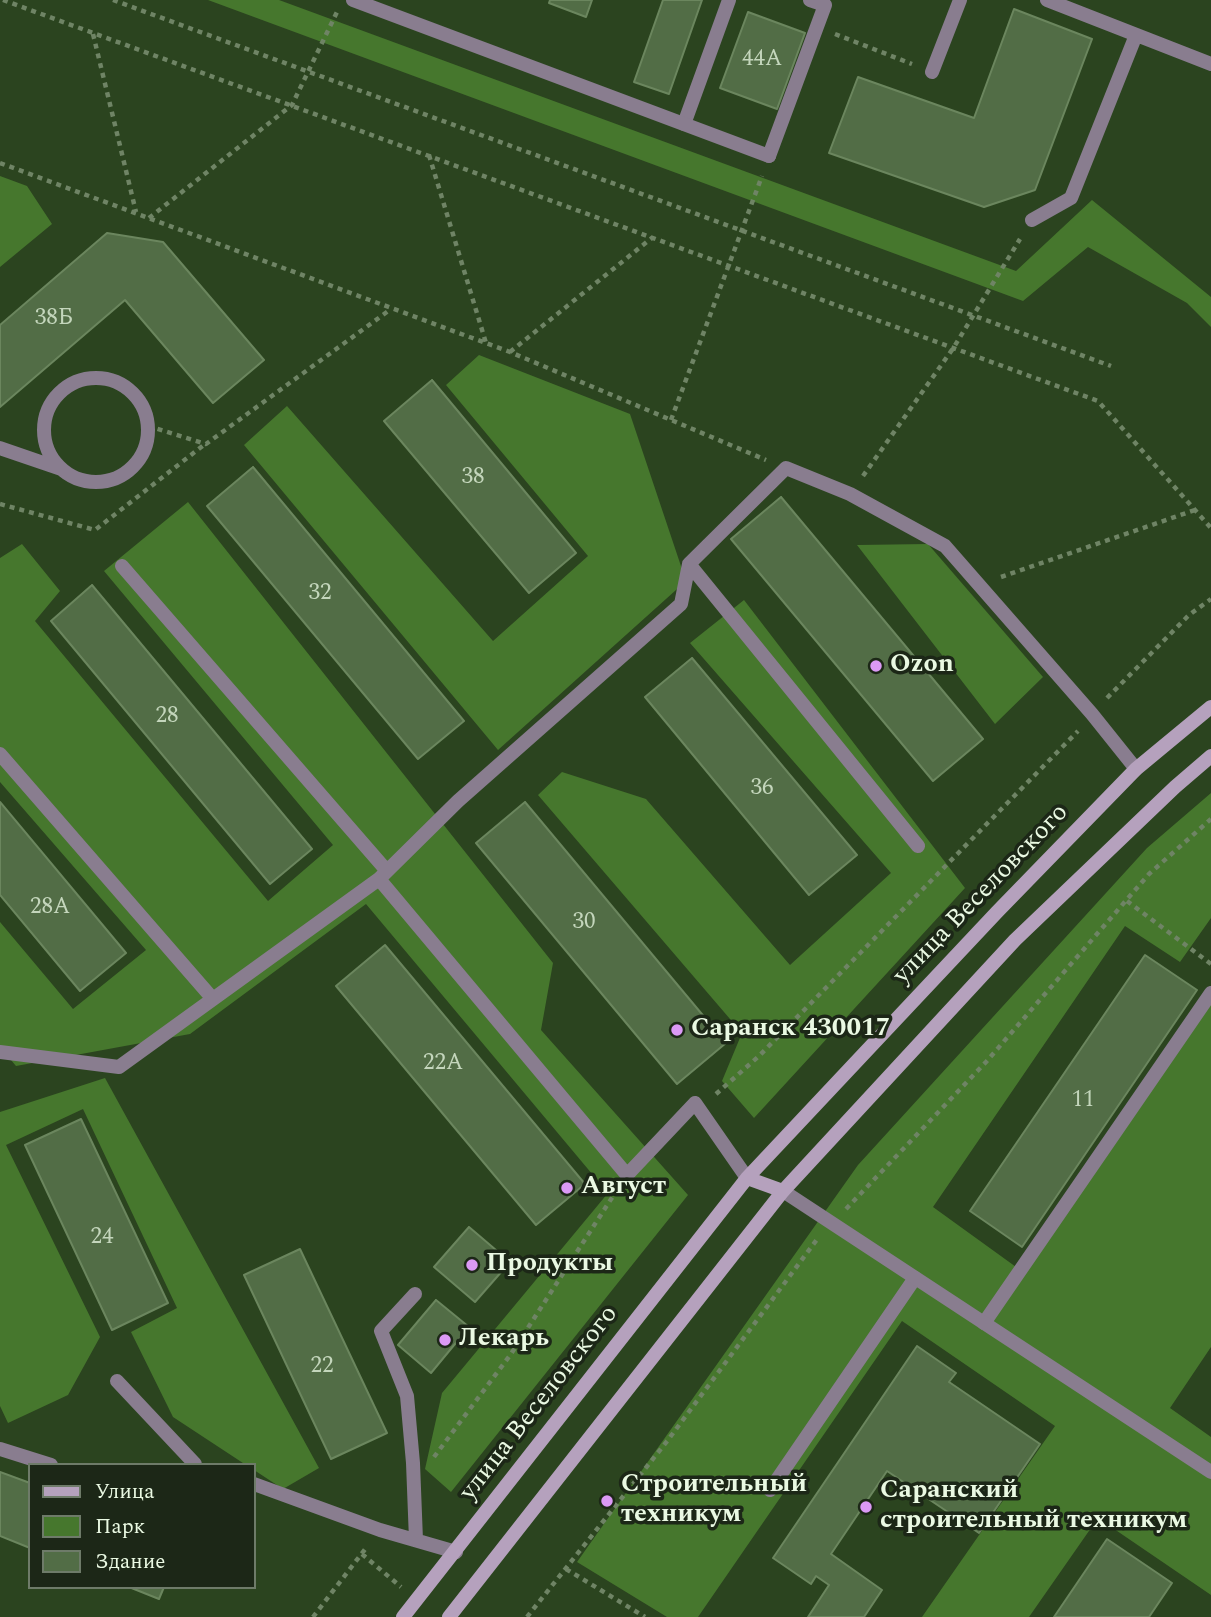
<!DOCTYPE html>
<html>
<head>
<meta charset="utf-8">
<style>
	body { margin:0 }
	#map { position:relative; width:1211px; height:1617px; overflow:hidden; background:#2b441f; font-family:Spectral,serif }
	canvas { display:block }
	.legend { position:absolute; left:28px; top:1463px; width:228px; height:126px; box-sizing:border-box; background:#1c2717; border:2px solid #6e7b69; margin:0; padding:9px 12px; list-style:none; font-size:21px; color:#eaf9e3 }
	.legend li { display:flex; align-items:center; gap:14px; height:35px }
	.legend b { width:35px; border:2px solid #6e7b69 }
</style>
</head>
<body>
<div id="map">
<canvas width="1211" height="1617"></canvas>
<ul class="legend">
<li><b style="height:9px;background:#b5a1bd"></b>Улица</li>
<li><b style="height:19px;background:#46772d"></b>Парк</li>
<li><b style="height:19px;background:#526d46"></b>Здание</li>
</ul>
</div>
<script>
const ctx = document.querySelector('canvas').getContext('2d');
ctx.lineJoin = 'round';
function paint(path, color) {
  ctx.fillStyle = color;
  ctx.fill(path, 'evenodd');
}
function toPath(rows) {
  const path = new Path2D();
  for (const r of rows) {
    if (r.length === 3) {
      path.moveTo(r[0] + r[2], r[1]);
      path.arc(r[0], r[1], r[2], 0, 2 * Math.PI);
      continue;
    }
    path.moveTo(r[0], r[1]);
    for (let i = 2; i < r.length; i += 2) path.lineTo(r[i], r[i + 1]);
  }
  return path;
}
function trace(path, color, width, dash) {
  ctx.strokeStyle = color;
  ctx.lineWidth = width;
  ctx.lineCap = dash ? 'butt' : 'round';
  ctx.setLineDash(dash || []);
  ctx.stroke(path);
}
function label(font, color, halo, rows, align = 'center') {
  ctx.font = font + ' Spectral,serif';
  ctx.lineWidth = 7;
  ctx.setLineDash([]);
  ctx.textBaseline = 'middle';
  ctx.strokeStyle = halo;
  ctx.fillStyle = color;
  for (const [text, x, y, turn = 0] of rows) {
    ctx.save();
    ctx.translate(x, y);
    ctx.rotate((+turn || 0) * Math.PI / 180);
    ctx.textAlign = isNaN(turn) ? turn : align;
    if (halo) ctx.strokeText(text, 0, 0);
    ctx.fillText(text, 0, 0);
    ctx.restore();
  }
}
paint(toPath([
	[208,0,279,0,1016,271,1092,200,1211,297,1211,327,1187,303,1088,247,1023,301],
	[0,176,27,186,52,224,0,267],
	[479,355,630,414,686,581,498,750,244,445,287,406,493,641,588,556,446,385],
	[188,502,553,963,541,1030,688,1195,451,1492,425,1469,442,1393,608,1193,366,904,190,1034,16,1066,0,1047,0,922,73,1009,146,950,0,782,0,558,22,544,60,591,35,621,268,901,333,845,104,571],
	[928,544,1043,677,995,724,857,545],
	[744,600,965,888,754,1118,722,1081,742,1033,538,795,562,772,646,799,790,965,891,873,690,643],
	[1211,793,1211,918,1180,962,1125,926,933,1207,1023,1272,1211,994,1211,1347,1170,1408,1211,1437,1211,1595,1098,1518,1029,1617,922,1617,1055,1426,902,1321,698,1617,667,1617,577,1562,858,1165,1147,848],
	[105,1078,319,1468,283,1489,254,1470,254,1465,246,1465,173,1417,131,1332,177,1308,83,1109,6,1145,100,1337,68,1395,8,1423,0,1406,0,1112]
]), '#46772d');
const building = toPath([
	[550,0,592,0,586,17,549,3,550,0],
	[663,0,702,0,669,94,634,82,663,0],
	[1014,9,1092,39,1035,190,984,207,829,153,858,77,974,118,1014,9],
	[748,12,805,33,777,109,720,88,748,12],
	[107,233,163,242,264,360,213,403,125,300,0,407,0,325,107,233],
	[432,380,576,553,529,593,384,421,432,380],
	[253,467,464,721,418,759,207,506,253,467],
	[781,497,983,739,933,781,731,539,781,497],
	[92,585,312,849,270,884,51,621,92,585],
	[692,658,857,855,809,895,645,697,692,658],
	[0,802,126,953,80,991,0,895,0,802],
	[525,802,726,1043,677,1084,476,843,525,802],
	[385,945,585,1184,536,1225,336,986,385,945],
	[1145,955,1197,990,1022,1247,970,1211,1145,955],
	[81,1119,168,1303,112,1330,25,1145,81,1119],
	[469,1227,510,1262,475,1302,434,1267,469,1227],
	[300,1249,387,1433,331,1459,244,1275,300,1249],
	[436,1300,469,1327,431,1373,398,1345,436,1300],
	[917,1346,956,1373,949,1382,1040,1444,979,1533,887,1471,831,1554,882,1590,864,1617,808,1617,829,1585,816,1576,811,1584,773,1558,917,1346],
	[0,1472,30,1483,30,1548,0,1536,0,1472],
	[1107,1539,1172,1583,1149,1617,1054,1617,1107,1539],
	[129,1587,164,1587,159,1599,129,1587]
]);
paint(building, '#526d46');
trace(building, '#6b865e', 2);
trace(toPath([
	[3,0,1098,401,1211,528],
	[113,0,1111,366],
	[93,34,136,212],
	[835,34,912,64],
	[429,155,486,343],
	[0,163,510,352,766,460],
	[149,218,292,105,337,12],
	[510,352,653,237],
	[671,420,762,176],
	[148,426,206,444,391,309],
	[863,476,954,347,1020,239],
	[0,504,95,530,205,444],
	[1001,577,1195,510],
	[1107,698,1189,615,1211,599],
	[1127,901,1211,964],
	[716,1094,759,1056,1078,731],
	[846,1209,986,1062,1149,874,1211,819],
	[434,1457,511,1354,615,1193],
	[362,1554,401,1587],
	[566,1569,645,1617],
	[313,1617,366,1548],
	[527,1617,668,1440,818,1238]
]), '#6f8465', 4.5, [5, 5]);
trace(toPath([
	[1047,0,1211,64],
	[932,72,960,0],
	[684,124,729,0],
	[769,156,825,5,810,0],
	[1032,220,1071,198,1136,35],
	[96,430,52],
	[0,448,61,469],
	[689,564,918,846],
	[122,566,387,871],
	[0,754,213,999],
	[0,1052,119,1067,379,879],
	[747,1178,695,1103,627,1175,379,879,458,801,681,604,689,564,786,468,850,494,945,546,1092,714,1136,769],
	[415,1294,381,1331,407,1396,413,1463,416,1540],
	[984,1323,1211,993],
	[117,1381,195,1464],
	[0,1449,51,1465],
	[254,1484,380,1530,456,1552],
	[770,1490,915,1278]
]), '#897d8f', 14);
trace(toPath([
	[353,0,769,156],
	[783,1191,1211,1472]
]), '#897d8f', 14);
trace(toPath([
	[747,1178,783,1191],
	[403,1617,747,1178,997,912,1136,769,1211,707],
	[449,1617,783,1191,1015,940,1175,787,1211,756]
]), '#b5a1bd', 14);
for (const [x, y, r, color] of [
	[876,666,7,"#db99f5"],
	[677,1030,7,"#db99f5"],
	[567,1188,7,"#db99f5"],
	[472,1265,7,"#db99f5"],
	[445,1340,7,"#db99f5"],
	[607,1501,7,"#db99f5"],
	[866,1507,7,"#db99f5"]
]) {
  const dot = new Path2D();
  dot.arc(x, y, r, 0, 2 * Math.PI);
  ctx.fillStyle = color;
  ctx.fill(dot);
  trace(dot, '#1c2717', 2.5);
}
label('23px', '#c4d6bc', null, [
	["44А",762,60],
	["38Б",54,319],
	["38",473,478],
	["32",320,594],
	["28",167,717],
	["36",762,789],
	["28А",50,908],
	["30",584,923],
	["22А",443,1064],
	["11",1083,1101],
	["24",102,1238],
	["22",322,1367]
]);
label('bold 26px', '#eaf9e3', '#1c2717', [
	["Ozon",890,666],
	["Саранск 430017",691,1030],
	["Август",581,1188],
	["Продукты",486,1265],
	["Лекарь",459,1340],
	["Строительный",621,1486],
	["техникум",621,1516],
	["Саранский",880,1492],
	["строительный техникум",880,1522]
], 'left');
label('26px', '#eaf9e3', '#1c2717', [
	["улица Веселовского",982,895,-46],
	["улица Веселовского",540,1404,-52]
]);
</script>
</body>
</html>
